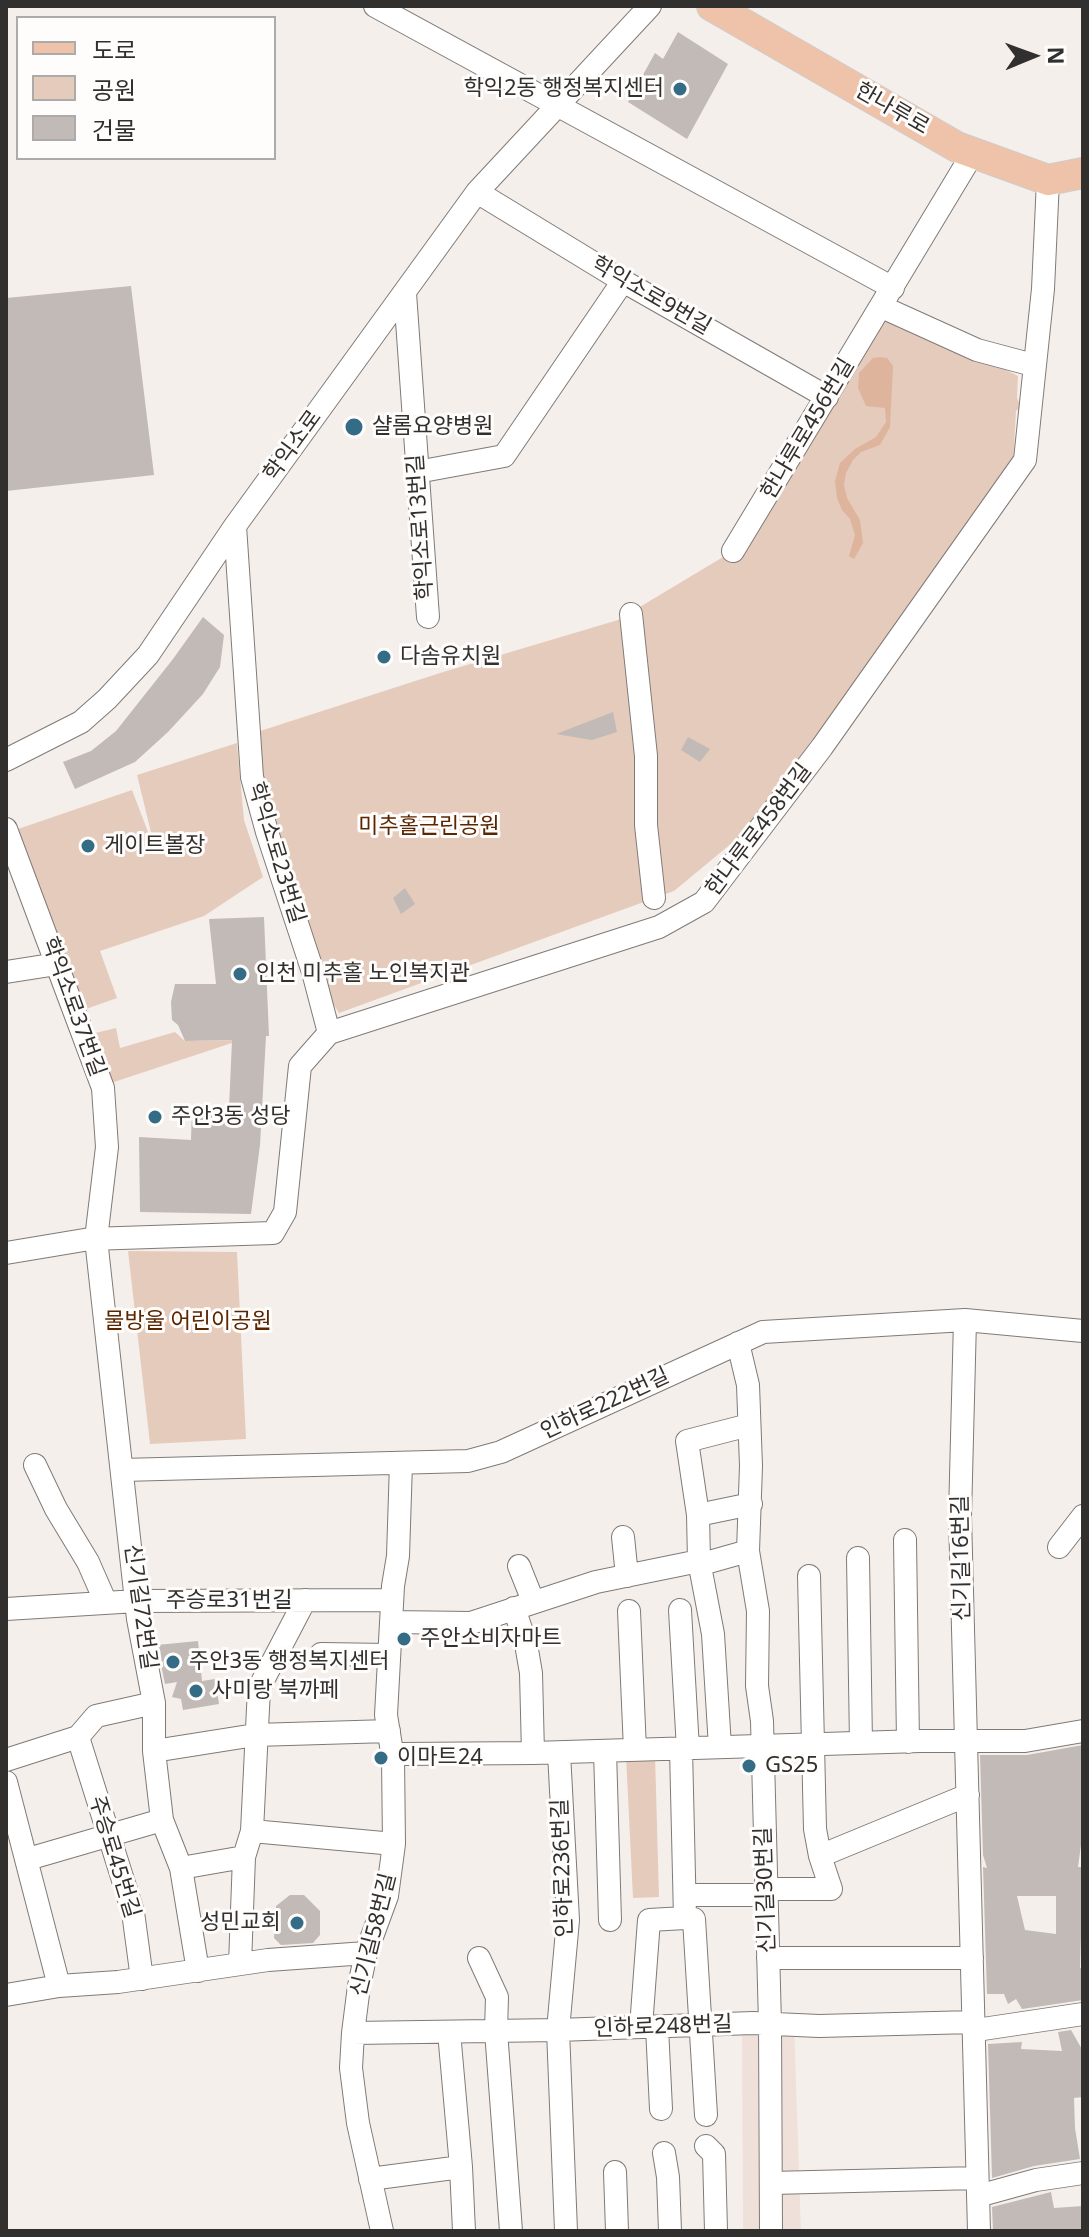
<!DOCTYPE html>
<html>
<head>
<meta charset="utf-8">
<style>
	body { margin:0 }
	#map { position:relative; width:1089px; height:2237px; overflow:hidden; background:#f5efeb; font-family:"Noto Sans","Noto Sans KR",sans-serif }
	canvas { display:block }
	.frame { position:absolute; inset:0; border:8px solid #32302e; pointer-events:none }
	.legend { position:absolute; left:16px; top:16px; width:260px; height:144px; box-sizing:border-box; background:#fefdfc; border:2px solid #acabaa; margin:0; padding:10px 14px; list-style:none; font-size:24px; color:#32302e }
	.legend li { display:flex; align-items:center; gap:16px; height:40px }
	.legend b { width:40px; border:2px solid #acabaa }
	.north { position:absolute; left:993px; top:16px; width:80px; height:80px; -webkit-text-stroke:6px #fefdfc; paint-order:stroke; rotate:89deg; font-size:22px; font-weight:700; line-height:32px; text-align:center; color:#32302e }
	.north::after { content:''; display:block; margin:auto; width:28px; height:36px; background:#32302e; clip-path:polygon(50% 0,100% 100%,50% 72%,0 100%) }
</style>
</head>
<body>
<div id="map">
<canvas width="1089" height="2237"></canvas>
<div class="frame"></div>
<ul class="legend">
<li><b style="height:10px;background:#eec3a9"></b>도로</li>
<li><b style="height:22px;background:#e5cbbc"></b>공원</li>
<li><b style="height:22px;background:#c1bab7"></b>건물</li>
</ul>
<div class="north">N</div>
</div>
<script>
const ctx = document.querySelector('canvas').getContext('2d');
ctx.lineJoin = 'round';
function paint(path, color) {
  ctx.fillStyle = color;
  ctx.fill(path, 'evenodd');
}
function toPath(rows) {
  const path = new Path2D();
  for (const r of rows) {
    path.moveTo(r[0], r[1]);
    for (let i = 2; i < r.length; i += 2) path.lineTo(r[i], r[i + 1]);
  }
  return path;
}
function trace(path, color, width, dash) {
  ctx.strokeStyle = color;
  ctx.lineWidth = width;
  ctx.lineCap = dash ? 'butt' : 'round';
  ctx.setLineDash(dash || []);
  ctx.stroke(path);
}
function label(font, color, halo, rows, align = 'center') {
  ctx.font = font + ' "Noto Sans","Noto Sans KR",sans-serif';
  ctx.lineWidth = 6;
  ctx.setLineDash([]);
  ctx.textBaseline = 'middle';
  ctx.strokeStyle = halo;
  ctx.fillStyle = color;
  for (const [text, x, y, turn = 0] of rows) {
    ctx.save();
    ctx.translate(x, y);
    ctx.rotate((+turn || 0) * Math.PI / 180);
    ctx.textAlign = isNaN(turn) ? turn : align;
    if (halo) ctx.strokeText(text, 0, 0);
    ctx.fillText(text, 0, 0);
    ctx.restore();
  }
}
paint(toPath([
	[742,2024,794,2024,801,2231,743,2231]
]), '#efe1d9');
paint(toPath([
	[882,307,1018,376,1017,398,1021,407,1016,411,1013,466,744,833,674,891,339,1013,313,972,261,782,257,732,440,673,618,620,733,551],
	[237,743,244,820,263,877,204,916,100,951,117,998,75,1013,46,909,18,829,132,790,156,853,137,775],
	[116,1028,120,1048,175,1032,185,1041,241,1040,105,1085,83,1036],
	[128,1251,237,1252,246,1439,150,1444],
	[655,1755,659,1897,633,1898,626,1756]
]), '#e5cbbc');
paint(toPath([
	[880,357,887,358,893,366,890,427,880,445,861,452,853,460,846,473,844,485,847,498,860,520,863,543,854,559,849,556,855,535,850,519,842,510,837,498,835,481,840,463,855,449,876,437,886,422,885,408,866,406,858,388,859,373,873,358]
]), '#deb49c');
paint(toPath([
	[678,32,728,64,687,139,628,102,655,53,663,59],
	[131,286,154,475,6,491,6,298],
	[203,617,224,635,220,667,203,694,168,732,135,762,75,789,63,762,91,751,116,731,173,659],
	[613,712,617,732,592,740,556,734],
	[688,737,710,749,700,762,681,750],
	[405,888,415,904,401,914,393,898],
	[264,917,269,1036,266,1036,260,1145,251,1214,140,1212,139,1137,191,1140,192,1107,229,1108,232,1040,185,1041,178,1025,172,1020,171,1002,175,984,216,984,209,919],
	[198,1641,202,1681,215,1679,219,1704,183,1710,181,1699,172,1697,177,1682,165,1684,157,1645],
	[1083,1745,1083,1830,1078,1867,1083,1867,1080,1968,1083,1968,1083,2000,1022,2009,1016,1999,1008,2004,1004,1994,987,1994,983,1867,987,1868,983,1855,980,1755,1027,1755],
	[1017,1896,1056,1896,1056,1934,1025,1930],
	[290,1895,304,1895,320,1911,320,1935,313,1943,281,1945,274,1938,276,1906],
	[1071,2030,1083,2051,1083,2097,1074,2098,1075,2128,1080,2159,1034,2166,992,2178,988,2044,1022,2042,1021,2049,1062,2051,1058,2032],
	[1051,2192,1054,2208,1083,2206,1083,2231,993,2231,992,2207]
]), '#c1bab7');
const minor = toPath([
	[375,6,893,288],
	[477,192,623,281,827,397],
	[405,293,428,617],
	[882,307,977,350,1033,365],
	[417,472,504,456,623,281],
	[235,526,252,777,267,832,313,972,329,1033],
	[733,551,973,153],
	[631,614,646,756,646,825,654,898],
	[6,760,81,722,107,699,148,655,235,526,477,192,650,6],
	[6,829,103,1088,107,1147,96,1239,138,1619,154,1703,154,1751,162,1820,181,1868,198,1971],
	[6,972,57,964],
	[6,1253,90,1239,273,1233,285,1212,300,1066,329,1033,659,927,704,902,822,747,1025,460,1043,289,1048,180],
	[965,1320,960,1516,979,2231],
	[738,1343,748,1385,751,1466,748,1551,758,1611,757,1686,762,1721,770,2024,771,2231],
	[35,1465,56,1509,88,1562,106,1603],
	[122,1470,468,1461,501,1452,763,1332,965,1320,1083,1331],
	[698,1515,751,1504],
	[623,1537,627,1576],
	[905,1540,908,1742],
	[1059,1547,1083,1516],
	[858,1558,861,1743],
	[519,1566,533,1601],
	[514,1608,526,1644,531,1673,533,1753],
	[6,1609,137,1601,392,1600],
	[680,1610,688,1749],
	[629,1611,635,1750],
	[391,1622,471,1623,596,1582,699,1561,709,1562,748,1551],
	[321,1654,389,1655],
	[78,1737,133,1912,142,1979],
	[720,1747,713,1634,699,1561,698,1515,687,1441,749,1425],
	[154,1751,255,1735,389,1731],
	[605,1751,610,1920],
	[559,1753,568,1920,558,2030,566,2231],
	[393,1758,399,1754,533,1753,920,1741,1025,1741,1083,1731],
	[6,1760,78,1737,96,1716,154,1703],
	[6,1782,59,1986],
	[252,1831,394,1844],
	[820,1856,968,1795],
	[28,1859,162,1820],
	[181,1868,244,1857],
	[765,1889,831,1889,820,1856,815,1829,809,1576],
	[685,1895,766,1895],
	[685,1918,694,1919,706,2115],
	[479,1958,497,1997,496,2031,511,2231],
	[768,1958,972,1958],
	[240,1964,244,1857,252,1831,259,1688,305,1600],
	[6,1995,59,1986,118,1982,268,1960,366,1953],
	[973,2026,983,2029,1083,2014],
	[641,2027,649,1920,685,1918,681,1749],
	[657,2027,661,2109],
	[449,2032,461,2167,464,2231],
	[353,2033,558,2030,753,2023,819,2026,973,2022],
	[706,2146,714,2154,716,2231],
	[664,2153,668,2177,670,2231],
	[615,2172,617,2231],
	[370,2179,461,2167],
	[771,2183,977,2178],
	[978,2196,1036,2180,1083,2173],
	[382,2231,358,2123,351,2068,353,2033,359,1986,366,1953,387,1896,394,1844,393,1758,386,1715,393,1586,398,1556,401,1463]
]);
const major = toPath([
	[712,6,957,147,1048,180,1083,173]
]);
trace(minor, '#807a77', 24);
trace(major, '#cecdcd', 32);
trace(minor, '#fff', 22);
trace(major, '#eec3a9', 30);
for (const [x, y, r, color] of [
	[680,89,8,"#346c86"],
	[354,427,10,"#346c86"],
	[384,657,8,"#346c86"],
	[88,846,8,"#346c86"],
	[240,974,8,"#346c86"],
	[155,1117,8,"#346c86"],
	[404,1639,8,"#346c86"],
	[173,1662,8,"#346c86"],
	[196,1691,8,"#346c86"],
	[381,1758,8,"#346c86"],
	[749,1766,8,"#346c86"],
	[297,1923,8,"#346c86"]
]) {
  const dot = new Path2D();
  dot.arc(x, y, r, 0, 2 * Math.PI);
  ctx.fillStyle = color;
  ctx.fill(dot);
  trace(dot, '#fefdfc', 3);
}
label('22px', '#32302e', '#fefdfc', [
	["학익2동 행정복지센터",664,89,"right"],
	["샬롬요양병원",372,427],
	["다솜유치원",400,657],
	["게이트볼장",104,846],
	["인천 미추홀 노인복지관",256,974],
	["주안3동 성당",171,1117],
	["주안소비자마트",420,1639],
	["주안3동 행정복지센터",189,1662],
	["사미랑 북까페",212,1691],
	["이마트24",397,1758],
	["GS25",765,1766],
	["성민교회",281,1923,"right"]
], 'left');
label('22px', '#32302e', '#fefdfc', [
	["한나루로",892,109,30],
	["학익소로9번길",651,296,30],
	["한나루로456번길",808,429,-59],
	["학익소로",293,446,-54],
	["학익소로13번길",421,527,-94],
	["한나루로458번길",759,830,-53],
	["학익소로23번길",276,853,73],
	["학익소로37번길",73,1007,70],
	["인하로222번길",605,1404,-25],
	["신기길16번길",962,1558,-91],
	["주승로31번길",229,1601],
	["신기길72번길",140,1607,82],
	["주승로45번길",114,1857,73],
	["인하로236번길",563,1868,-92],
	["신기길30번길",766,1890,-92],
	["신기길58번길",374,1935,-76],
	["인하로248번길",663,2027,-2]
]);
label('22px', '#5a2600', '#fefdfc', [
	["미추홀근린공원",429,827],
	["물방울 어린이공원",188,1322]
]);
</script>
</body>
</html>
